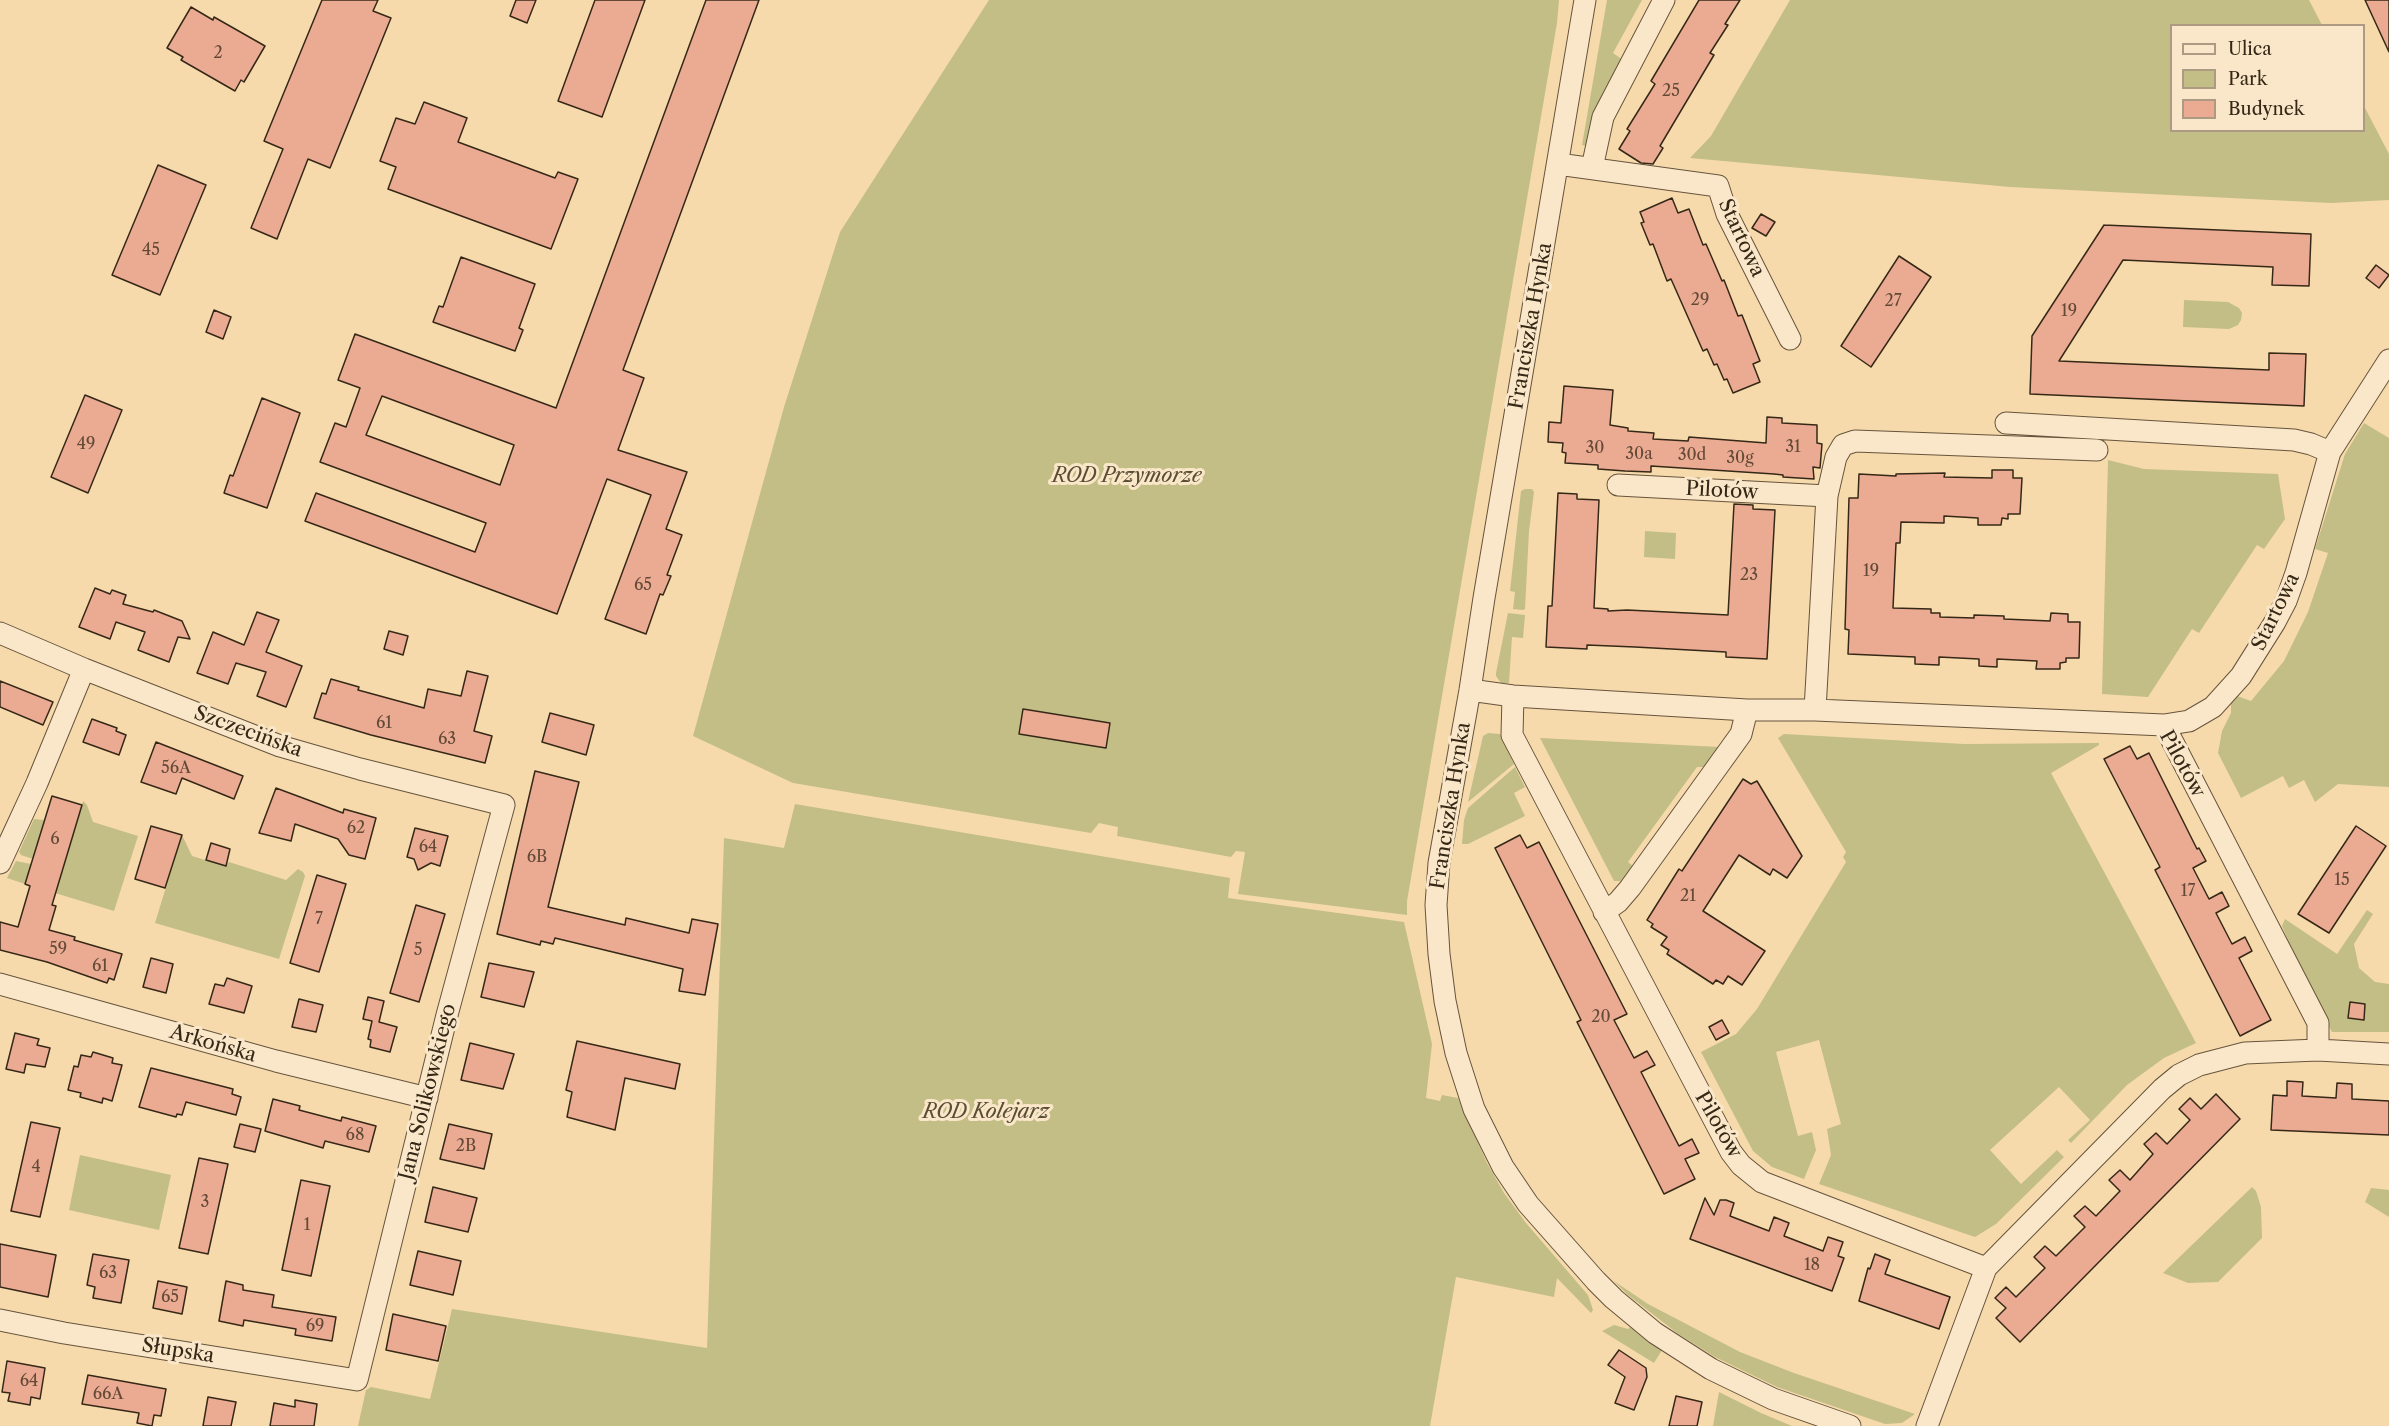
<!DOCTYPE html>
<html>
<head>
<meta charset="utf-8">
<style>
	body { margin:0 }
	#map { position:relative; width:2389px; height:1426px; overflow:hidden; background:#f7daac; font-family:"Libre Caslon Text",serif }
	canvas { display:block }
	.legend { position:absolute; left:2170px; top:24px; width:195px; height:108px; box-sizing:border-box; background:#fae7c9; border:2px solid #ac9b82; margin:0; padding:8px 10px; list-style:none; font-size:18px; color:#362817 }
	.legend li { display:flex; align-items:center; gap:12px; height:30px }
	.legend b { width:30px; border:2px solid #ac9b82 }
</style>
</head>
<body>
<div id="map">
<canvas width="2389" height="1426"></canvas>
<ul class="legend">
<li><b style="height:8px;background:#fae7c9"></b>Ulica</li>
<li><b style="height:16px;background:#c2be86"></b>Park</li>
<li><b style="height:16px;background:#ebab93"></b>Budynek</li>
</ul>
</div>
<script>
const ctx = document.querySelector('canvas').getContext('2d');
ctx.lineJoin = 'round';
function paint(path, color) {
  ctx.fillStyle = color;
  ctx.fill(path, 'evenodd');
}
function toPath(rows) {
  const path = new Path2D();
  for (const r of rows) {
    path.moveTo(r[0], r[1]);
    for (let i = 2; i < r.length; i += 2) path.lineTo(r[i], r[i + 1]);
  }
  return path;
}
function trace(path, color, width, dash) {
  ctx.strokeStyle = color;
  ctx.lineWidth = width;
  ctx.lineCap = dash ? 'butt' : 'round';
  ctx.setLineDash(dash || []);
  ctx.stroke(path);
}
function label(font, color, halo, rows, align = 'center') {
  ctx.font = font + ' "Libre Caslon Text",serif';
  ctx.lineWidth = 6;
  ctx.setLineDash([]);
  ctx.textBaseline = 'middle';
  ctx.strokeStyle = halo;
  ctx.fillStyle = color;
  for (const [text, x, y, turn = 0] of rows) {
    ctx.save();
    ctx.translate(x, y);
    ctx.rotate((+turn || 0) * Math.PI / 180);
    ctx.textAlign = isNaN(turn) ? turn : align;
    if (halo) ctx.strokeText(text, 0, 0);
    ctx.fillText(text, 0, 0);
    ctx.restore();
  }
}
paint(toPath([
	[989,0,1559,0,1557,23,1407,901,1407,915,1238,894,1245,852,1236,851,1231,857,1117,836,1118,827,1099,823,1091,833,793,783,693,736,784,407,840,232],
	[1607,0,1642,0,1613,53,1623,60,1591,147,1582,145],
	[1790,0,2309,0,2322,25,2172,26,2172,130,2364,130,2364,106,2389,154,2389,200,2331,203,2010,187,1690,158,1711,136],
	[2184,300,2228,302,2239,308,2242,313,2241,320,2238,325,2229,329,2183,327],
	[2364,423,2389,438,2389,787,2338,784,2315,802,2304,780,2289,788,2283,776,2241,798,2218,753,2222,731,2231,713,2231,702,2237,696,2251,701,2284,661,2308,612,2328,553,2315,549,2345,454],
	[2108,460,2144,469,2278,474,2285,519,2264,549,2257,545,2199,633,2192,629,2148,697,2102,694],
	[1525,489,1532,489,1534,492,1529,531,1525,609,1523,610,1513,609,1515,592,1510,591,1521,491],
	[1645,531,1676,533,1675,559,1644,557],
	[1508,613,1525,615,1523,638,1512,637,1509,683,1501,683,1496,676,1496,673],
	[1488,733,1500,734,1514,764,1468,802,1483,736],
	[1784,734,1964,744,2099,743,2099,745,2051,773,2196,1043,2164,1058,2127,1085,2071,1143,2068,1140,2090,1120,2059,1087,1990,1150,2021,1184,2057,1150,2064,1157,1996,1224,1975,1237,1819,1184,1831,1155,1827,1129,1841,1124,1819,1040,1776,1052,1798,1136,1812,1132,1816,1150,1804,1179,1772,1167,1753,1151,1701,1052,1736,1034,1757,1009,1846,862,1843,857,1846,852,1778,738],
	[1540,738,1720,747,1706,767,1697,767,1628,862,1634,867,1625,881,1614,881],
	[1515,767,1525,787,1514,793,1525,816,1468,844,1462,844,1464,820,1468,808],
	[83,801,87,805,93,822,138,836,114,911,55,893],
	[795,804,1230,878,1228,898,1404,922,1432,1044,1426,1098,1440,1101,1442,1095,1458,1098,1487,1163,1504,1193,1526,1223,1588,1295,1593,1310,1591,1313,1557,1278,1554,1297,1456,1277,1430,1426,358,1426,366,1390,371,1387,430,1399,452,1309,707,1348,724,838,784,848],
	[34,819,44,820,33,859,21,855,19,852],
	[182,835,192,856,225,866,229,862,286,880,298,869,303,872,305,876,279,959,155,923],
	[16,861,31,864,25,884,7,878],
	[2367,910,2373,914,2354,944,2359,968,2375,982,2389,984,2389,1032,2332,1032,2298,964,2282,926,2285,919,2337,954],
	[80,1155,171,1175,159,1230,69,1210],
	[2252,1187,2256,1191,2261,1207,2262,1238,2218,1282,2188,1283,2163,1273],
	[2371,1188,2389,1190,2389,1217,2365,1202],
	[1614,1281,1648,1304,1740,1352,1794,1373,1915,1414,1902,1423,1885,1424,1777,1387,1715,1357,1677,1333,1628,1295],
	[1614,1325,1628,1329,1630,1327,1662,1350,1654,1363,1602,1331],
	[1719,1392,1761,1413,1792,1426,1713,1426]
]), '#c2be86');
const building = toPath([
	[322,0,378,0,373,11,391,18,330,168,308,159,277,239,251,228,283,149,264,141,322,0],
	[516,0,536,0,527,23,510,16,516,0],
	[595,0,645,0,602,117,558,101,595,0],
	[706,0,759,0,623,370,644,378,618,450,687,472,666,529,682,535,667,575,671,576,663,595,660,594,646,634,605,619,651,495,607,479,557,614,305,521,316,493,475,552,486,523,320,462,335,423,346,427,360,388,338,380,355,334,556,408,706,0],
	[382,396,514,445,500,485,366,435,382,396],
	[1699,0,1740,0,1725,24,1728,25,1710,53,1714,55,1660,146,1663,148,1653,164,1641,163,1619,149,1630,131,1627,129,1655,84,1651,81,1699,0],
	[2365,0,2389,0,2389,52,2365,0],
	[191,7,213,20,214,17,265,46,244,82,241,80,235,91,181,60,183,57,167,48,191,7],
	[424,102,467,118,458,142,555,178,558,172,578,179,551,249,388,189,396,167,380,161,396,118,415,124,424,102],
	[158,165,206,185,160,295,112,275,158,165],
	[1672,198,1678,213,1689,209,1703,245,1706,244,1722,281,1724,280,1738,316,1742,315,1760,361,1753,364,1760,382,1733,393,1727,379,1724,380,1717,364,1714,365,1707,349,1703,351,1671,279,1667,281,1653,244,1650,245,1641,223,1644,222,1640,212,1672,198],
	[1761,214,1775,222,1766,236,1752,228,1761,214],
	[2104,225,2311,234,2309,286,2272,285,2273,267,2123,260,2059,361,2269,370,2269,353,2306,354,2304,406,2030,394,2032,336,2104,225],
	[1899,256,1931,277,1871,367,1841,346,1899,256],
	[461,257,535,284,519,328,523,330,515,351,433,322,439,306,443,307,461,257],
	[2376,265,2389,275,2379,288,2366,278,2376,265],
	[214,310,231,317,223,339,206,332,214,310],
	[1564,386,1613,390,1610,425,1628,428,1628,431,1654,433,1653,439,1688,441,1689,437,1766,443,1767,417,1782,418,1782,423,1817,425,1817,443,1822,444,1820,468,1813,467,1814,479,1783,477,1783,475,1774,474,1651,466,1651,472,1625,471,1598,469,1598,465,1565,463,1566,453,1562,452,1563,443,1548,442,1549,422,1561,423,1564,386],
	[85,395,122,410,88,493,51,477,85,395],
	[262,398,300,413,267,508,224,493,230,475,233,476,262,398],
	[1992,470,2013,470,2013,478,2022,478,2020,514,2008,514,2008,519,2002,518,2001,525,1978,525,1978,518,1944,516,1944,523,1901,522,1900,543,1896,543,1893,608,1931,609,1931,613,1940,613,1940,617,1974,618,1974,615,2004,616,2004,619,2050,621,2051,613,2068,614,2068,622,2080,622,2079,658,2066,658,2066,662,2060,663,2060,669,2036,669,2037,661,1997,659,1997,667,1979,666,1979,659,1939,657,1939,665,1915,664,1915,657,1848,654,1849,630,1845,629,1849,498,1858,498,1859,474,1896,476,1896,474,1945,473,1944,477,1992,478,1992,470],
	[1558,493,1577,494,1577,499,1599,500,1594,608,1608,609,1608,611,1627,610,1728,615,1734,504,1753,505,1753,509,1775,510,1767,659,1726,657,1726,652,1635,647,1587,645,1587,649,1546,647,1548,606,1552,606,1558,493],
	[95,588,110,594,112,590,126,595,123,604,153,612,154,610,182,621,190,639,178,637,169,662,138,650,145,632,116,622,110,639,79,627,95,588],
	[257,612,279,620,266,652,302,666,286,707,257,696,266,672,236,663,228,684,197,673,213,632,244,645,257,612],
	[389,631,408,636,403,655,384,649,389,631],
	[467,671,488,676,474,731,492,736,485,763,371,735,314,718,322,693,326,694,331,679,359,687,358,690,424,708,428,689,461,696,467,671],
	[0,681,53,702,43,725,0,707,0,681],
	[1023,709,1110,723,1106,748,1019,734,1023,709],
	[550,713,594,725,586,755,542,742,550,713],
	[92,719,117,728,116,731,126,735,119,755,83,742,92,719],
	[156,742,243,776,234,799,182,778,176,794,141,782,156,742],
	[2130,746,2137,759,2149,753,2197,849,2199,848,2206,861,2193,868,2209,899,2222,892,2229,906,2216,913,2232,944,2245,937,2252,951,2239,958,2271,1020,2240,1036,2155,870,2160,867,2104,759,2130,746],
	[535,771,579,782,548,907,625,925,626,918,689,933,692,919,718,924,705,995,679,991,683,969,555,938,553,944,541,941,540,945,497,934,535,771],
	[1743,779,1751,784,1757,781,1802,856,1787,878,1773,869,1770,875,1739,855,1703,911,1765,951,1742,985,1728,976,1723,984,1716,980,1713,984,1667,954,1669,950,1661,945,1667,937,1651,927,1653,924,1647,920,1679,869,1682,871,1743,779],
	[276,788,343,813,344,809,376,818,365,859,349,855,338,839,295,824,291,841,259,833,276,788],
	[52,796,82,805,52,905,56,906,49,930,75,937,74,940,122,954,114,980,109,978,107,983,47,962,0,950,0,922,18,927,30,886,25,884,52,796],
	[151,826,182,835,165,888,135,879,151,826],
	[2356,826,2386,846,2329,933,2298,914,2356,826],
	[415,828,448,836,440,866,431,863,418,870,414,859,407,857,415,828],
	[1520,835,1527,848,1539,842,1627,1014,1614,1020,1634,1058,1647,1051,1655,1065,1641,1072,1679,1146,1692,1139,1699,1153,1685,1159,1695,1179,1664,1194,1577,1022,1581,1020,1495,848,1520,835],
	[211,843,230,849,226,866,206,860,211,843],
	[317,875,346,884,319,972,290,963,317,875],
	[416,905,445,914,419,1002,390,993,416,905],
	[151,958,173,964,166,993,143,987,151,958],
	[489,963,534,972,524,1007,481,997,489,963],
	[227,978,252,986,244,1013,209,1004,215,984,224,986,227,978],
	[368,997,384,1001,379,1022,397,1027,390,1052,370,1047,371,1040,368,1039,372,1021,363,1019,368,997],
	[299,999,323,1005,316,1032,292,1027,299,999],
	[2350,1002,2365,1004,2364,1020,2348,1018,2350,1002],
	[1722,1020,1729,1033,1716,1040,1709,1027,1722,1020],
	[15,1033,39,1039,37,1045,50,1048,45,1067,26,1064,24,1073,6,1069,15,1033],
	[577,1041,680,1064,675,1089,625,1078,615,1130,567,1117,572,1092,566,1090,577,1041],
	[470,1043,514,1054,503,1089,461,1080,470,1043],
	[93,1052,113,1058,112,1063,122,1065,112,1101,103,1098,102,1103,80,1097,81,1093,68,1090,74,1066,78,1067,81,1055,91,1057,93,1052],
	[151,1068,233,1089,232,1094,241,1097,236,1115,186,1102,182,1115,177,1114,176,1117,139,1107,151,1068],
	[2287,1081,2303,1082,2302,1096,2336,1098,2337,1083,2352,1084,2352,1099,2389,1101,2389,1135,2271,1130,2273,1095,2287,1096,2287,1081],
	[2216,1094,2240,1119,2020,1342,1996,1318,2006,1308,1995,1298,2006,1287,2016,1297,2045,1268,2034,1257,2045,1246,2056,1256,2085,1227,2074,1216,2085,1206,2096,1216,2120,1191,2109,1180,2120,1170,2130,1180,2153,1154,2144,1144,2156,1133,2167,1144,2190,1120,2179,1109,2190,1098,2201,1109,2216,1094],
	[273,1099,300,1106,299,1110,341,1121,342,1117,376,1126,369,1152,325,1141,323,1148,265,1131,273,1099],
	[31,1122,60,1128,40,1217,11,1211,31,1122],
	[240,1124,261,1129,255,1152,234,1147,240,1124],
	[449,1124,492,1134,484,1169,440,1159,449,1124],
	[199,1158,228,1164,208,1254,179,1248,199,1158],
	[301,1180,330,1186,311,1276,282,1270,301,1180],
	[433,1187,477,1198,468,1232,425,1222,433,1187],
	[1705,1198,1714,1215,1720,1200,1726,1200,1734,1203,1730,1216,1769,1231,1774,1217,1789,1223,1784,1236,1823,1251,1828,1237,1843,1242,1838,1256,1844,1258,1832,1291,1690,1239,1705,1198],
	[0,1244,56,1255,48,1297,0,1287,0,1244],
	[418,1251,461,1261,453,1295,410,1285,418,1251],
	[93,1254,129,1260,121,1303,93,1298,95,1287,87,1285,93,1254],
	[1875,1254,1890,1260,1885,1274,1950,1297,1939,1329,1859,1301,1868,1268,1870,1269,1875,1254],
	[158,1281,187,1287,182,1314,153,1308,158,1281],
	[226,1281,243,1285,243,1290,274,1295,272,1307,336,1317,332,1341,295,1335,296,1329,244,1320,243,1326,219,1321,226,1281],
	[393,1314,446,1326,438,1361,386,1350,393,1314],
	[1619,1350,1646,1368,1647,1377,1634,1410,1615,1403,1625,1377,1608,1365,1619,1350],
	[7,1361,45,1368,40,1399,31,1397,30,1405,8,1401,10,1393,2,1392,7,1361],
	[88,1375,166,1389,161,1416,154,1415,152,1426,137,1423,139,1413,82,1404,88,1375],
	[1676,1396,1702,1402,1697,1426,1669,1426,1676,1396],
	[208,1397,236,1402,231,1426,203,1426,208,1397],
	[295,1400,317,1404,314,1426,270,1426,274,1403,295,1407,295,1400]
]);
paint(building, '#ebab93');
trace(building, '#362817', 1.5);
const minor = toPath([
	[1585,0,1484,598,1470,690,1439,863,1436,905,1439,954,1445,1001,1456,1053,1474,1109,1503,1167,1528,1204,1596,1281,1614,1299,1655,1333,1711,1369,1773,1399,1850,1426],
	[1558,164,1718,186,1727,214,1790,339],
	[1592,168,1603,117,1664,0],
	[2006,423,2294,440,2311,444,2330,452],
	[1618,485,1827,496,1815,710],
	[1827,496,1836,457,1843,445,1855,441,2097,450],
	[0,633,84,669,280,746,360,769,504,805,447,1015,357,1380,64,1333,0,1320],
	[1470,690,1513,696,1747,710,1815,710,2164,725,2189,721,2213,707,2241,676,2275,622,2286,601,2296,573,2330,452,2389,360],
	[1513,696,1512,735,1731,1152,1741,1165,1762,1182,1986,1268],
	[2164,725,2318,1023,2318,1050],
	[0,863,37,783,84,669],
	[1604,912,1618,902,1630,888,1741,734,1747,710],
	[0,984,276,1061,427,1098],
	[1927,1426,1986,1268,2162,1089,2179,1075,2199,1065,2245,1053,2318,1050,2389,1054]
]);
trace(minor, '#66543c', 23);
trace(minor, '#fae7c9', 21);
label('16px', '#634936', null, [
	["2",218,53],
	["25",1671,91],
	["45",151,250],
	["29",1700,300],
	["27",1893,301],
	["19",2069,311],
	["49",86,444],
	["31",1793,447],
	["30",1595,448],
	["30a",1639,454],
	["30d",1692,455],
	["30g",1740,458],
	["19",1871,571],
	["23",1749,575],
	["65",643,585],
	["61",384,723],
	["63",447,739],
	["56A",176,768],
	["62",356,828],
	["6",55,839],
	["64",428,847],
	["6B",537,857],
	["15",2342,880],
	["17",2188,891],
	["21",1688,896],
	["7",319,919],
	["59",58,949],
	["5",418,950],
	["61",100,966],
	["20",1601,1017],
	["68",355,1135],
	["2B",466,1146],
	["4",36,1167],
	["3",205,1202],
	["1",307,1225],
	["18",1812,1265],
	["63",108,1273],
	["65",170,1297],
	["69",315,1326],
	["64",29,1381],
	["66A",108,1394]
]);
label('20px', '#362817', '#fae7c9', [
	["Startowa",1741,238,65],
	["Franciszka Hynka",1531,326,-80],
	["Pilotów",1722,491,3],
	["Startowa",2276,612,-64],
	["Szczecińska",248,732,20],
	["Pilotów",2182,764,61],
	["Franciszka Hynka",1451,806,-81],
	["Arkońska",213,1044,16],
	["Jana Solikowskiego",428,1092,-76],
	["Pilotów",1718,1125,60],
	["Słupska",178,1351,9]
]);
label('italic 20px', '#594e33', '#fae7c9', [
	["ROD Przymorze",1127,476],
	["ROD Kolejarz",986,1112]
]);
</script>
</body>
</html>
